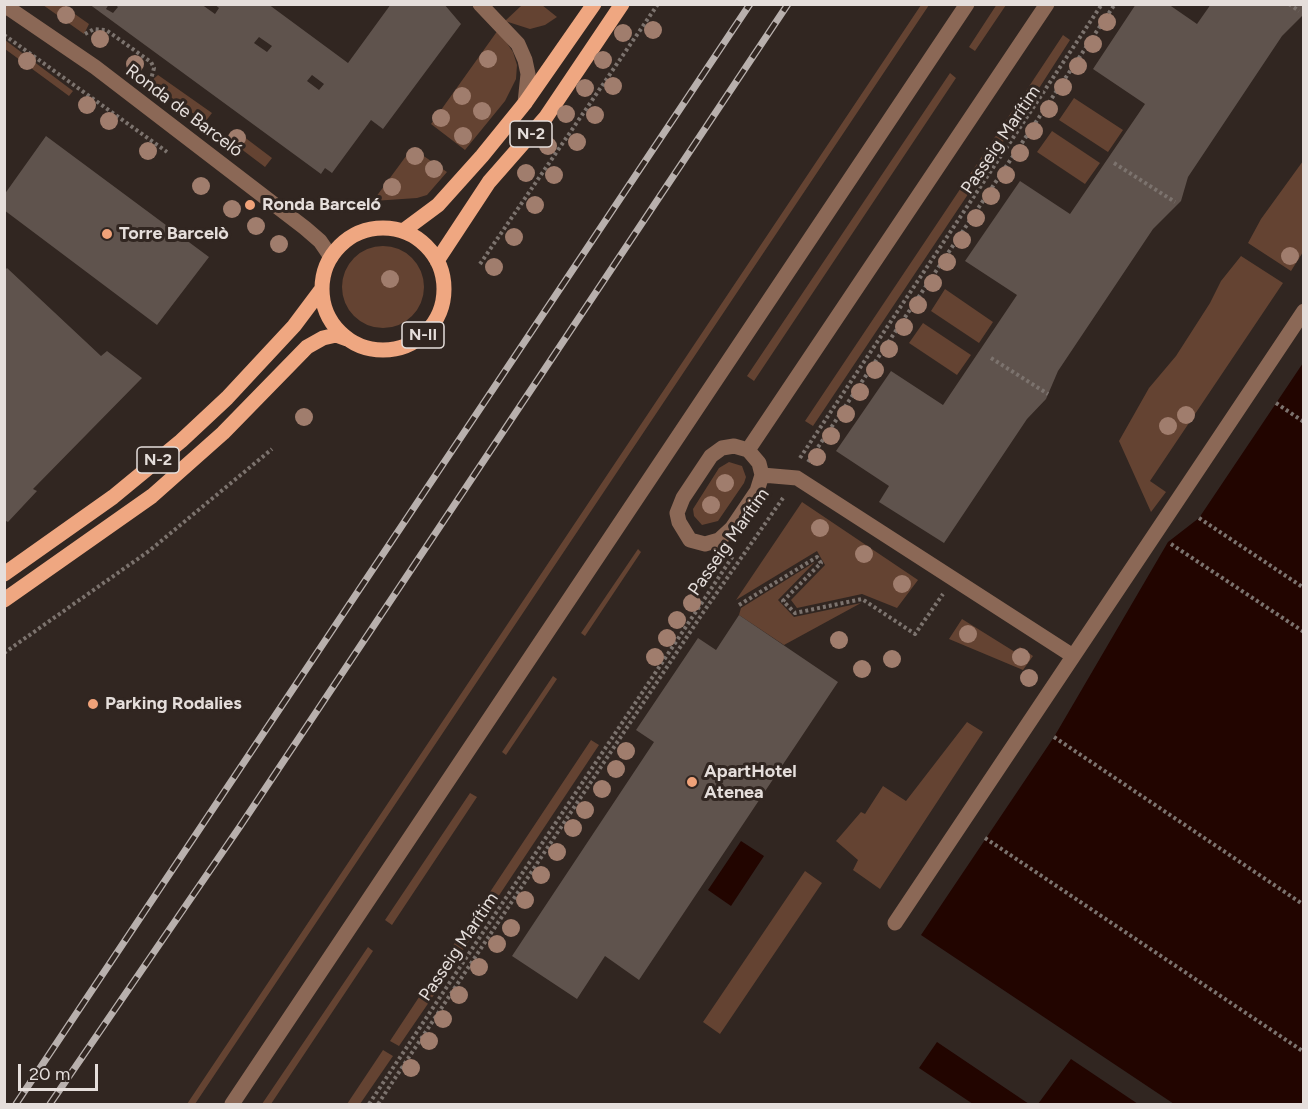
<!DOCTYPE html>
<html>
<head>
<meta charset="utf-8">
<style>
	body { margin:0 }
	#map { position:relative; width:1308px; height:1109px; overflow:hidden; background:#312621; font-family:Figtree,sans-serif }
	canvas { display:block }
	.frame { position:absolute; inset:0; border:6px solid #e5dedb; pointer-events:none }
	.scale { position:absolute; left:18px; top:1064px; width:80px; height:27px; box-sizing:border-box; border:3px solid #e5dedb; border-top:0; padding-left:8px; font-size:18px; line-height:21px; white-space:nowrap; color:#e5dedb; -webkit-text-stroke:4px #312621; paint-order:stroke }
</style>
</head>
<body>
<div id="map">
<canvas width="1308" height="1109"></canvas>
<div class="frame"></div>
<div class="scale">20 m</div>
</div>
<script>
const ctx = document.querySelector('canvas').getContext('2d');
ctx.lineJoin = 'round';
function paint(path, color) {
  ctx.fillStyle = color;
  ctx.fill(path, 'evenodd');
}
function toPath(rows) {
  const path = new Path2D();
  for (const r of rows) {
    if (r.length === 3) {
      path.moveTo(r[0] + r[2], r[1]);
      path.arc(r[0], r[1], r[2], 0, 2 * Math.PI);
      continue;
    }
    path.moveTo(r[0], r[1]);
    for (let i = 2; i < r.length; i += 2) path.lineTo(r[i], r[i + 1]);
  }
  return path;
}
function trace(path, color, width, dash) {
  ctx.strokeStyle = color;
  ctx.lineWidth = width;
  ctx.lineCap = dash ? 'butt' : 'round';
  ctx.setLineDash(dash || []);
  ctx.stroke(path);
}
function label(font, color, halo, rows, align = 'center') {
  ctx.font = font + ' Figtree,sans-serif';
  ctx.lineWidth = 6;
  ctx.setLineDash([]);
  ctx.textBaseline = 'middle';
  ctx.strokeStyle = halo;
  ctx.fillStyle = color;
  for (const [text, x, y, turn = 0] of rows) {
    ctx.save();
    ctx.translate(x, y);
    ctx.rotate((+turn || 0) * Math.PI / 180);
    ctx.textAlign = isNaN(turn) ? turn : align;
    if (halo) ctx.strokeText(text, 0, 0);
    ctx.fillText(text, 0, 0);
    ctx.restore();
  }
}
paint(toPath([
	[997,4,1006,5,975,51,969,47],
	[43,5,62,5,89,24,84,34],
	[522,5,542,5,557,17,545,25,530,29,505,21],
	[921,5,929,5,195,1104,187,1104],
	[498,30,513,52,517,65,516,79,505,101,465,150,431,124],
	[1063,35,1070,40,1034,96,1026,91],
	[5,40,73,91,69,96,5,49],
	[950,73,956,78,754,381,747,376],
	[158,75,212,113,205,122,150,82],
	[1074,98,1123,130,1108,152,1059,120],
	[1013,110,1021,115,813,426,805,421],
	[235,130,272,158,265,167,228,139],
	[1052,131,1100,163,1085,184,1037,152],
	[412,148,447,172,427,195,417,198,373,201],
	[1303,161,1303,252,1291,271,1248,243,1261,219],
	[383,287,41],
	[1241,256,1283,283,1150,481,1166,492,1151,512,1119,441,1149,388,1176,356,1210,303,1221,281],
	[945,289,993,322,979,343,931,311],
	[923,323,971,355,957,375,909,343],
	[729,462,742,466,746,477,744,483,718,521,702,525,694,516,693,509,719,468],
	[802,502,918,580,897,608,862,594,797,608,791,600,825,565,817,551,736,600],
	[638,549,641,552,585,636,581,633],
	[815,562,778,600,794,617,861,603,784,645,739,615,741,608],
	[962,619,1015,652,1020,647,1033,656,1023,670,949,639],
	[553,676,557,679,506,755,502,752],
	[967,722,983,732,880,889,853,870,858,860,836,841,861,812,865,814,883,786,906,801],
	[591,740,599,745,498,897,490,892],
	[470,793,477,797,392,925,385,920],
	[805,871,822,883,720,1034,703,1022],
	[484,899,493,905,451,968,442,962],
	[368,947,373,951,271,1104,262,1104],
	[429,982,438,989,399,1046,390,1041],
	[383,1050,393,1056,360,1104,347,1104]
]), '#644332');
paint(toPath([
	[1303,363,1303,1104,1174,1104,921,935,1054,737,1168,542,1199,518],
	[741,841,764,856,731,906,708,890],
	[937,1042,1029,1104,973,1104,919,1068],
	[1071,1059,1138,1104,1038,1104]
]), '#220500');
paint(toPath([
	[89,4,109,4,106,9,113,13,118,7,114,4,201,4,215,14,219,8,214,4,268,4,348,63,391,4,444,4,461,24,383,129,371,120,332,173,325,168,321,174],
	[259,37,272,46,267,52,254,43],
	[312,75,324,84,319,90,307,81],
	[1136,4,1168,4,1197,24,1211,4,1304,4,1304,14,1282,36,1188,177,1181,201,1153,229,1058,371,1046,399,1027,419,944,543,879,502,889,486,836,451,891,371,943,405,1017,295,965,261,1020,181,1070,214,1145,104,1093,69],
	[46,136,209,257,157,325,4,210,4,195],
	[7,268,101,356,107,351,142,378,33,489,37,491,8,522,4,520,4,271],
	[739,615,838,682,639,980,605,956,577,999,512,956,654,742,636,730,698,638,716,650]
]), '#5f534d');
trace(toPath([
	[1289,4,1299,11],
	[85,34,94,29,106,30,151,62,154,68,150,83],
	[4,35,167,152],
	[1114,163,1175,202],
	[480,264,658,4],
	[991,358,1048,394],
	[1276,403,1304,422],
	[800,458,1102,4],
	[808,462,1115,4],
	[1199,518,1304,588],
	[1171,544,1304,632],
	[739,605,817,557,821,563,783,601,795,613,862,599,915,634,943,594],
	[4,653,149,551,272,449],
	[1054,737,1304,905],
	[985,838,1304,1052],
	[369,1104,733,556],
	[378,1104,702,614,783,498]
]), '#7c736e', 4, [3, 3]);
trace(toPath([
	[480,4,518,44,525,60,528,74,525,103],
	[4,5,95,67,305,228,320,241,331,257],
	[734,446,748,450,759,463,762,475,757,491,732,528,719,540,705,544,690,540,679,522,677,513,683,498,711,456,722,448,734,446],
	[748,450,1047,4],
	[762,475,797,478,1073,656],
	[895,923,1304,311],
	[232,1104,967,4]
]), '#8b6856', 15);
trace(toPath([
	[383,289,61],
	[403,231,438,205,482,156,525,103,594,4],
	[437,261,489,182,546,117,622,4],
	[4,574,113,497,181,441,227,398,294,326,321,290],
	[4,600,152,496,223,433,307,347,323,338,336,335,347,339]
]), '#efa781', 15);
const rail = toPath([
	[16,1104,750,4],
	[50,1104,241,825,788,4]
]);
trace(rail, '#b8b0ad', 7);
trace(rail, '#312621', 4.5, [14]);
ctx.fillStyle = '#a07d6d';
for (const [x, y] of [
	[66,15],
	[1107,22],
	[653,30],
	[623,33],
	[100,39],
	[1093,44],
	[488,59],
	[603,60],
	[27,61],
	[135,64],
	[1078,66],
	[613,86],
	[1063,87],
	[585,88],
	[462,96],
	[87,105],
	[1049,109],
	[482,111],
	[566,114],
	[595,115],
	[441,118],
	[109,121],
	[1034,131],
	[463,136],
	[237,138],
	[577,142],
	[548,146],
	[148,151],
	[1020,153],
	[415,156],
	[434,169],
	[526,173],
	[554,175],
	[1006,175],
	[201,186],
	[392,187],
	[991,196],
	[535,205],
	[232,209],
	[976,218],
	[256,226],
	[514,237],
	[962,240],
	[279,244],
	[1290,256],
	[947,262],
	[494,267],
	[390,279],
	[933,283],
	[918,305],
	[904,327],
	[889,349],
	[875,370],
	[860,392],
	[846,414],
	[1186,415],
	[304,417],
	[1168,426],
	[831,436],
	[817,457],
	[725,483],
	[711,505],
	[820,528],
	[864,554],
	[902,584],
	[692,603],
	[677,620],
	[968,634],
	[667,638],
	[839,640],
	[655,657],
	[1021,657],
	[892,659],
	[862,669],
	[1029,678],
	[626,751],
	[616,769],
	[602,789],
	[585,810],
	[573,828],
	[557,852],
	[541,875],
	[525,900],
	[511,928],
	[497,944],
	[479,967],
	[459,995],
	[443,1019],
	[429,1041],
	[411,1068]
]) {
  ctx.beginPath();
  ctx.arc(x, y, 9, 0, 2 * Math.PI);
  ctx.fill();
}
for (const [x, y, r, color] of [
	[250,205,6,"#f0a279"],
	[107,234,6,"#f0a279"],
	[93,704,6,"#f0a279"],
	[692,782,6,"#f0a279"]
]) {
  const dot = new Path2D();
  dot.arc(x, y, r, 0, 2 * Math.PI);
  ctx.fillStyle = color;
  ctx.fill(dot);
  trace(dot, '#312621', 2);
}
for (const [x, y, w] of [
	[531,134,42],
	[423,335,42],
	[158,460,42]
]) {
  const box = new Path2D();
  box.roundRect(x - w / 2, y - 13, w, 26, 4.5);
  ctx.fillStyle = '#312621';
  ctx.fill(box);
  trace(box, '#e5dedb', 1.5);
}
label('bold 16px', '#e5dedb', null, [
	["N-2",531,134],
	["N-II",423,335],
	["N-2",158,460]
]);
label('18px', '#e5dedb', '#312621', [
	["Ronda de Barceló",184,111,37],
	["Passeig Marítim",1001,140,-56],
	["Passeig Marítim",729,542,-55],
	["Passeig Marítim",459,947,-56]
]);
label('bold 18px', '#e5dedb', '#312621', [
	["Ronda Barceló",262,205],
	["Torre Barcelò",119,234],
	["Parking Rodalies",105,704],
	["ApartHotel",704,772],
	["Atenea",704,793]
], 'left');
</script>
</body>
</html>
